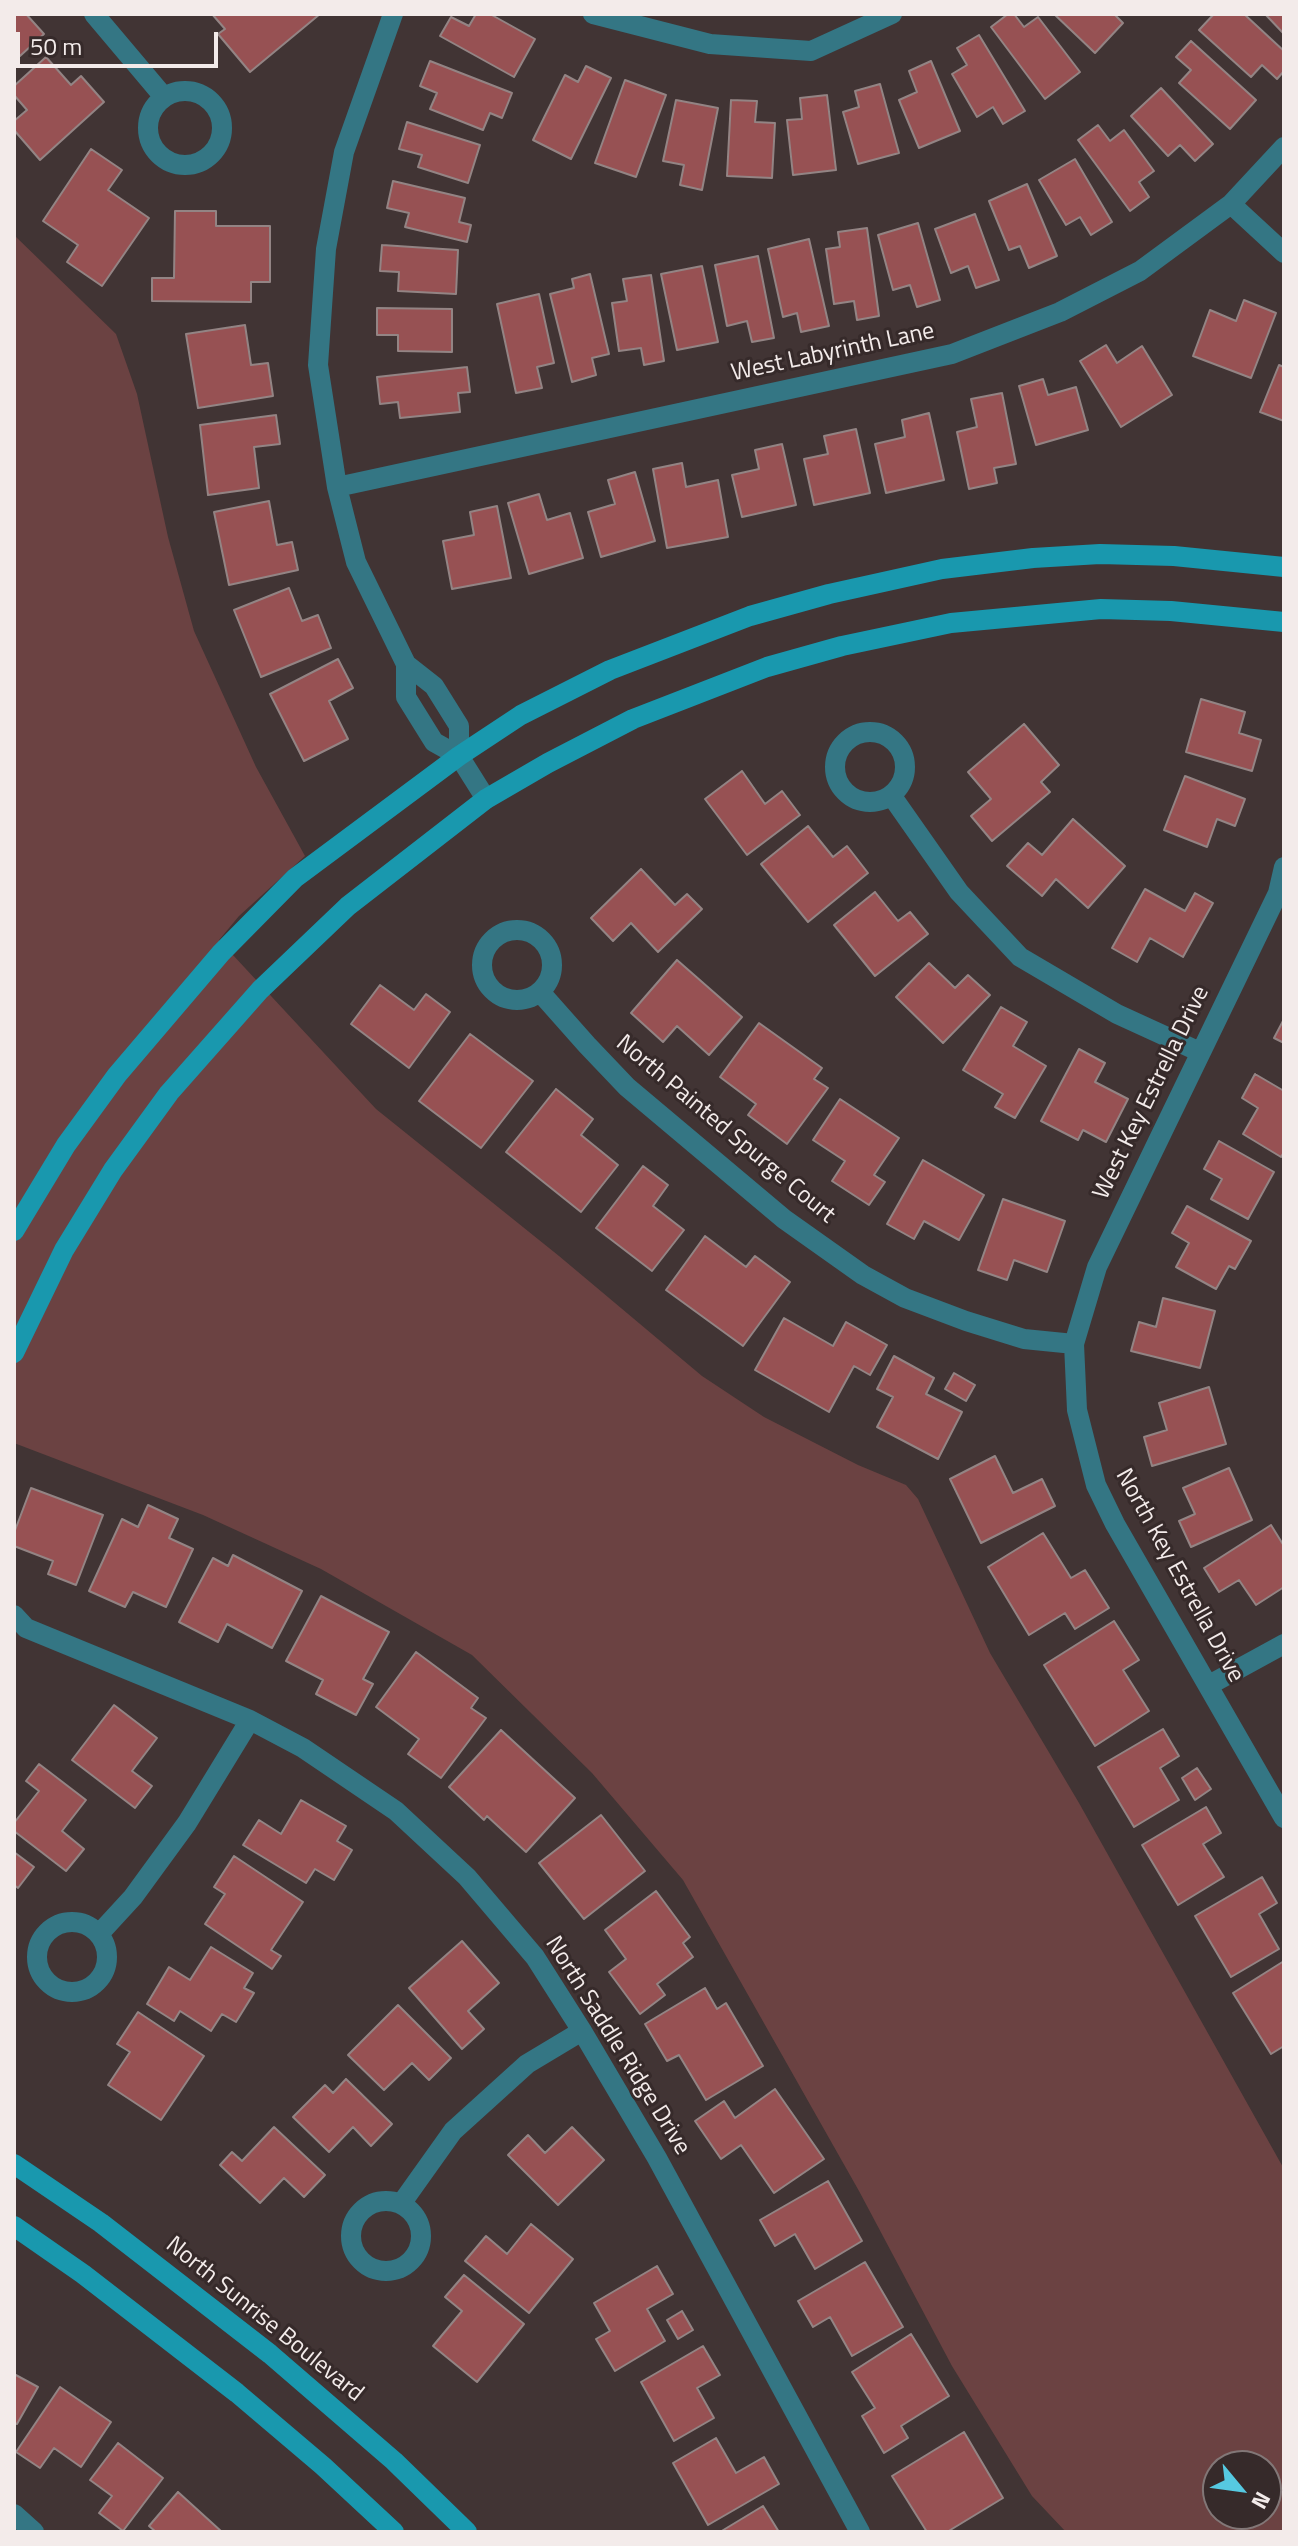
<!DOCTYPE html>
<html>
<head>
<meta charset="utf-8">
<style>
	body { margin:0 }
	#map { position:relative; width:1298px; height:2546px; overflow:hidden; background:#413434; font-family:"Titillium Web",sans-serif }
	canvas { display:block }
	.frame { position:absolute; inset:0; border:16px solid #f3ebea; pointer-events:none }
	.north { position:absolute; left:1202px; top:2450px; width:80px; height:80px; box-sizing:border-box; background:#362a2a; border:2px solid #827777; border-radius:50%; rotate:119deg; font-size:22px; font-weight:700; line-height:32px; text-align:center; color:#f3ebea }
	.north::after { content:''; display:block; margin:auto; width:28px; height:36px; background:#56c9e1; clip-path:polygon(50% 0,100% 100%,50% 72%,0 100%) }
	.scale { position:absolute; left:16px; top:32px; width:202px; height:36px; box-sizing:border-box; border:4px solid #f3ebea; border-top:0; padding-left:10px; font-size:24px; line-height:28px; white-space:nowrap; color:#f3ebea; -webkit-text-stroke:6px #362a2a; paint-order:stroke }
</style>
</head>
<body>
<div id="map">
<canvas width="1298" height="2546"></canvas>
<div class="frame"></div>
<div class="north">N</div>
<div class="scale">50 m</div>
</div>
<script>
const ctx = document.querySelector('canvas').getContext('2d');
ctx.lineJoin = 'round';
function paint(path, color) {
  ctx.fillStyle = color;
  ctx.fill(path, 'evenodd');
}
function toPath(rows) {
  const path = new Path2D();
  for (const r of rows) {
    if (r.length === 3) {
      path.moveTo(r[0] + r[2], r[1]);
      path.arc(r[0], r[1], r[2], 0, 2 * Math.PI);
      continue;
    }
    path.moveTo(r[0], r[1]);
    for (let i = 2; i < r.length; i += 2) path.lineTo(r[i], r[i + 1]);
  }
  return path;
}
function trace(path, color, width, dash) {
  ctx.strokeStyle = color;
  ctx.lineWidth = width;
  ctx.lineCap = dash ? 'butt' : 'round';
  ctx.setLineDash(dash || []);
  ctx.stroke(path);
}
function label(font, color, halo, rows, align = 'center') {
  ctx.font = font + ' "Titillium Web",sans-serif';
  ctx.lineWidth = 6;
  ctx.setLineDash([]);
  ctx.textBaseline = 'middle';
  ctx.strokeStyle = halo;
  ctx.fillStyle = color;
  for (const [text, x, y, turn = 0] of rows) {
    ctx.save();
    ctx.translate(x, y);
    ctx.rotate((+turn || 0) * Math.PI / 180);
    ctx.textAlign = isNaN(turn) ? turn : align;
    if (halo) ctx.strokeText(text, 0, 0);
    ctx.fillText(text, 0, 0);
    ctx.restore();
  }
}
paint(toPath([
	[14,235,116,334,137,394,168,537,194,631,256,767,305,856,239,916,219,940,376,1109,559,1256,702,1376,764,1417,858,1465,906,1485,918,1499,990,1653,1079,1803,1284,2169,1284,2532,1066,2532,1032,2496,952,2366,859,2191,683,1880,592,1773,472,1655,321,1569,203,1515,14,1443],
	[1218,2466,1266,2466,1266,2514,1218,2514]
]), '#6b4242');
const building = toPath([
	[14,14,26,14,44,34,20,56,14,50,14,14],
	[212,14,320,14,250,72,218,34,225,29,212,14],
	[476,14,490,14,535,39,514,77,440,36,451,17,469,26,476,14],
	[1008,14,1014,14,1024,27,1038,17,1080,72,1045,99,991,27,1008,14],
	[1054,14,1114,14,1123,23,1095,53,1054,14],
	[1214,14,1244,14,1284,51,1284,71,1277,79,1262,65,1251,77,1199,30,1214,14],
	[1265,14,1284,14,1284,34,1265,14],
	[979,35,1025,111,1003,124,993,107,977,117,952,74,967,65,957,48,979,35],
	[1191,41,1256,100,1230,129,1179,83,1191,70,1176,57,1191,41],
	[46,57,71,85,81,76,104,102,40,160,14,130,14,121,27,110,14,95,14,86,46,57],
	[430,61,512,93,502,118,490,113,483,130,430,109,437,93,420,86,430,61],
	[931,61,960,131,919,148,899,100,917,92,909,71,931,61],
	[586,66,611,78,571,159,533,140,565,75,578,82,586,66],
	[625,80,666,95,636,177,595,163,625,80],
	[880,84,899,153,858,164,843,112,859,107,855,91,880,84],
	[1161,88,1213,144,1195,161,1180,145,1168,156,1131,116,1161,88],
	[827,95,836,170,793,175,787,120,802,119,800,98,827,95],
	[676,100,718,108,702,190,680,185,684,165,663,161,676,100],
	[731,100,757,101,755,122,775,123,772,178,727,176,731,100],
	[407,122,480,145,468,183,418,167,422,155,399,149,407,122],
	[1098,125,1110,141,1124,130,1154,171,1139,182,1149,197,1130,211,1078,140,1098,125],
	[91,149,122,170,108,190,149,218,102,286,67,262,78,245,43,221,91,149],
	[1075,159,1112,222,1091,235,1080,217,1066,225,1039,180,1075,159],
	[393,181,465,198,459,222,471,225,467,242,405,227,409,213,387,208,393,181],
	[1027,184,1057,256,1029,268,1020,246,1009,250,989,201,1027,184],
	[175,211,216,211,216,226,270,226,270,282,251,282,251,302,152,301,152,278,174,278,175,211],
	[975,214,999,280,976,288,968,266,951,273,935,229,975,214],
	[918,223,940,300,917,307,910,285,893,290,878,235,918,223],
	[867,228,879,316,857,320,854,301,834,304,826,249,840,247,838,232,867,228],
	[809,239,829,326,801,332,797,313,783,317,768,249,809,239],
	[382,245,458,250,456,294,398,291,399,272,380,271,382,245],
	[758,256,774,338,752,342,747,321,727,326,715,265,758,256],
	[702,266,718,342,677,350,661,274,702,266],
	[590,274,609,354,592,358,596,375,572,382,550,294,574,288,572,279,590,274],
	[651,275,664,361,644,365,641,348,619,351,612,303,627,301,623,279,651,275],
	[539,294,554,363,537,367,542,388,516,393,497,304,539,294],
	[1244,300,1276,313,1251,378,1193,356,1210,310,1236,321,1244,300],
	[377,308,452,309,452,352,398,351,398,335,377,335,377,308],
	[245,325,251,365,268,363,273,396,198,408,186,334,245,325],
	[1106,345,1117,363,1142,346,1172,395,1121,427,1080,361,1106,345],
	[1279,365,1284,367,1284,421,1260,412,1279,365],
	[467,367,470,392,458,393,460,412,400,418,398,402,380,404,377,377,467,367],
	[1043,379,1048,395,1076,387,1088,430,1036,445,1019,386,1043,379],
	[1002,393,1016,464,994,468,997,483,969,489,957,432,977,427,971,399,1002,393],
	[929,413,944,480,886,493,875,444,905,437,902,420,929,413],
	[276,415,280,444,254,447,259,488,208,495,200,425,276,415],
	[856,429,870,493,814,505,804,459,828,454,824,436,856,429],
	[782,444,796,505,742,517,732,475,759,469,755,450,782,444],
	[682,463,686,487,718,480,728,537,667,548,653,469,682,463],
	[635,472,655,541,601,557,588,512,615,504,608,480,635,472],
	[539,494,547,520,570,513,583,558,529,574,508,503,539,494],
	[269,501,277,545,292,542,298,570,229,585,214,512,269,501],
	[497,506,511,578,452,589,443,541,474,535,470,512,497,506],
	[289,588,302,621,318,615,331,648,261,677,234,610,289,588],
	[338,659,353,688,329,701,348,739,304,761,270,694,338,659],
	[1201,699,1245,712,1239,733,1261,740,1252,771,1186,752,1201,699],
	[1024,724,1059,765,1041,782,1050,792,992,841,971,816,991,799,968,772,1024,724],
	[742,771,765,804,782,791,800,815,747,855,705,799,742,771],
	[1185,776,1245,799,1235,826,1217,819,1207,847,1164,830,1185,776],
	[1073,819,1125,866,1088,908,1056,879,1042,896,1007,866,1028,843,1042,855,1073,819],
	[808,826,833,857,847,846,868,873,808,922,761,864,808,826],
	[641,869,675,905,687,894,702,909,658,952,631,923,613,941,591,918,641,869],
	[1145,889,1185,911,1195,893,1213,903,1183,957,1150,938,1137,962,1112,948,1145,889],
	[875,892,898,921,910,912,928,934,875,976,834,925,875,892],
	[677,960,742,1017,709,1055,677,1026,663,1042,631,1013,677,960],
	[929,963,955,988,968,975,990,995,943,1043,896,997,929,963],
	[380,985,414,1010,426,994,450,1012,409,1068,351,1024,380,985],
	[1001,1007,1027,1022,1013,1046,1046,1066,1015,1118,995,1107,1003,1094,963,1070,1001,1007],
	[1284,1019,1284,1043,1274,1038,1284,1019],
	[759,1023,822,1068,814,1079,828,1088,787,1144,748,1115,756,1104,720,1077,759,1023],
	[470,1034,533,1081,481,1148,419,1101,470,1034],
	[1079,1049,1105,1063,1095,1082,1128,1099,1106,1142,1083,1130,1078,1140,1041,1121,1079,1049],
	[1255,1074,1284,1091,1284,1152,1281,1157,1243,1134,1258,1108,1242,1098,1255,1074],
	[556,1089,593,1119,581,1135,618,1165,581,1212,506,1152,556,1089],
	[840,1099,899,1138,874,1175,885,1182,869,1205,832,1181,845,1161,813,1140,840,1099],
	[1219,1141,1274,1172,1248,1219,1211,1199,1222,1179,1204,1169,1219,1141],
	[923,1160,984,1195,959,1240,924,1221,914,1239,887,1224,923,1160],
	[643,1166,668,1185,653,1206,684,1230,652,1271,596,1228,643,1166],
	[1003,1199,1065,1221,1047,1272,1014,1260,1007,1280,978,1270,1003,1199],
	[1187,1206,1251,1241,1235,1269,1229,1266,1216,1289,1176,1267,1189,1243,1172,1233,1187,1206],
	[705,1236,746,1267,755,1256,790,1282,743,1346,666,1290,705,1236],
	[1163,1298,1215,1311,1200,1368,1131,1351,1139,1322,1156,1327,1163,1298],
	[784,1318,833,1346,846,1322,887,1345,870,1375,854,1366,829,1412,755,1370,784,1318],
	[894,1356,934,1378,926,1394,962,1412,938,1459,877,1427,893,1397,877,1389,894,1356],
	[954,1373,975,1385,966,1401,945,1389,954,1373],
	[1209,1387,1226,1444,1152,1466,1144,1437,1167,1430,1159,1403,1209,1387],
	[995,1456,1013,1493,1042,1479,1055,1506,981,1543,950,1479,995,1456],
	[1229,1468,1252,1520,1191,1547,1179,1521,1195,1514,1183,1488,1229,1468],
	[31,1488,103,1515,76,1585,48,1574,53,1561,14,1546,14,1533,31,1488],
	[148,1505,178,1519,169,1538,193,1549,166,1607,133,1592,125,1607,89,1591,122,1519,138,1527,148,1505],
	[1271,1525,1284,1546,1284,1587,1256,1605,1239,1580,1219,1592,1204,1568,1271,1525],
	[1043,1533,1071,1578,1085,1570,1109,1608,1075,1629,1065,1613,1029,1635,988,1567,1043,1533],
	[233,1555,302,1591,272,1648,227,1624,218,1642,179,1622,213,1558,228,1566,233,1555],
	[321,1596,389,1632,363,1679,373,1684,356,1715,316,1694,323,1680,286,1661,321,1596],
	[1114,1621,1139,1660,1123,1670,1149,1711,1095,1746,1044,1665,1114,1621],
	[416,1652,478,1698,471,1708,486,1718,441,1778,408,1754,419,1739,376,1707,416,1652],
	[114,1705,157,1738,132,1771,152,1786,135,1808,72,1760,114,1705],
	[1163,1729,1179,1756,1160,1768,1179,1800,1134,1827,1098,1767,1163,1729],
	[501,1730,575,1798,526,1852,487,1816,484,1820,449,1787,501,1730],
	[39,1764,86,1800,62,1831,84,1849,66,1871,14,1831,14,1823,39,1791,26,1781,39,1764],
	[1197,1768,1211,1789,1195,1800,1182,1778,1197,1768],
	[301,1800,346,1826,337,1841,352,1850,334,1880,315,1869,306,1883,243,1845,259,1820,281,1834,301,1800],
	[1206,1807,1221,1833,1203,1844,1224,1877,1178,1905,1142,1845,1206,1807],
	[601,1815,645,1871,584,1919,539,1863,601,1815],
	[14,1852,34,1867,18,1888,14,1885,14,1852],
	[234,1856,303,1902,271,1950,281,1956,272,1969,205,1924,225,1894,214,1887,234,1856],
	[1262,1877,1277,1903,1259,1914,1279,1949,1231,1977,1195,1916,1262,1877],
	[656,1891,690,1937,683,1943,693,1957,657,1984,665,1995,640,2014,609,1972,626,1959,605,1930,656,1891],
	[462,1941,499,1983,468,2011,484,2029,462,2049,409,1988,462,1941],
	[211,1947,253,1973,244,1988,254,1993,236,2022,222,2014,211,2031,180,2011,174,2021,147,2004,169,1967,190,1980,211,1947],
	[1284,1961,1284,2046,1271,2054,1233,1993,1284,1961],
	[705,1988,717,2009,726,2003,763,2066,706,2100,679,2055,667,2061,645,2024,705,1988],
	[398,2005,451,2058,429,2080,412,2063,384,2090,348,2055,398,2005],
	[138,2012,204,2056,161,2120,108,2085,130,2052,117,2044,138,2012],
	[346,2079,392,2124,371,2146,353,2127,329,2152,293,2117,325,2085,333,2093,346,2079],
	[775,2089,824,2159,774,2193,741,2145,721,2159,695,2121,724,2101,735,2118,775,2089],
	[274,2127,325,2175,304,2197,284,2178,260,2203,220,2165,232,2152,242,2161,274,2127],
	[572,2127,604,2160,558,2205,508,2155,528,2135,545,2153,572,2127],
	[828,2181,862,2241,815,2269,795,2234,775,2246,760,2220,828,2181],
	[531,2224,573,2259,529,2313,465,2261,486,2236,507,2254,531,2224],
	[865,2262,903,2327,852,2356,830,2317,813,2327,798,2301,865,2262],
	[657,2266,673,2294,647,2309,665,2341,615,2371,596,2339,610,2331,594,2303,657,2266],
	[464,2275,524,2324,477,2382,433,2346,462,2311,445,2297,464,2275],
	[682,2311,693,2330,678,2339,667,2320,682,2311],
	[911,2334,949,2396,901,2426,908,2438,884,2453,862,2416,875,2408,852,2372,911,2334],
	[703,2346,720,2375,697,2388,714,2418,674,2441,641,2382,703,2346],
	[14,2374,38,2387,17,2424,14,2423,14,2374],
	[60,2387,111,2422,81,2467,54,2448,40,2468,16,2452,60,2387],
	[964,2432,1003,2498,947,2532,927,2532,892,2476,964,2432],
	[716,2438,736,2473,764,2457,779,2484,708,2525,673,2463,716,2438],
	[118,2443,163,2478,123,2531,99,2513,112,2496,90,2480,118,2443],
	[178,2492,222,2532,156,2532,149,2526,178,2492],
	[763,2506,779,2532,720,2532,763,2506]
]);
paint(building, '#975153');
trace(building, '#938484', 2);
trace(toPath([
	[94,14,164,97],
	[393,14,344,152,326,249,318,365,337,487,356,562,406,664,406,697,434,742,459,756,486,799],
	[593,14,710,44,811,51,892,14],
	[185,128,37],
	[1231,204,1284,253],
	[337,487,952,354,1060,312,1140,271,1231,204,1284,147],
	[406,664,434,686,459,726,459,756],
	[870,767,35],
	[891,795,959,892,1020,957,1117,1014,1200,1052],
	[1284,867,1278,893,1097,1267,1074,1344,1077,1410,1096,1485,1115,1524,1284,1818],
	[517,965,35],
	[540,992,587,1045,627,1087,784,1219,863,1275,905,1298,966,1321,1024,1339,1074,1344],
	[14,1615,26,1628,250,1720,303,1748,396,1811,467,1877,535,1957,582,2031,657,2158,860,2532],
	[1209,1685,1284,1644],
	[72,1957,35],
	[99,1934,133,1897,187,1823,250,1720],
	[386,2236,35],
	[401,2204,453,2131,527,2064,582,2031],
	[14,2514,34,2532]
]), '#347684', 20);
trace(toPath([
	[14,1231,66,1145,117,1075,221,953,295,878,459,756,521,715,610,670,750,616,829,594,942,569,1033,558,1100,554,1174,556,1284,567],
	[14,1353,64,1250,113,1170,169,1093,260,990,348,906,486,799,548,763,633,719,767,667,842,646,951,623,1101,609,1171,611,1284,622],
	[14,2164,101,2223,270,2354,394,2461,467,2532],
	[14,2226,83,2274,237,2393,323,2466,394,2532]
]), '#1998ae', 20);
label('24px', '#f3ebea', '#362a2a', [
	["West Labyrinth Lane",833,353,-12],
	["West Key Estrella Drive",1152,1093,-64],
	["North Painted Spurge Court",725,1130,40],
	["North Key Estrella Drive",1179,1576,61],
	["North Saddle Ridge Drive",617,2046,58],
	["North Sunrise Boulevard",264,2320,39]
]);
</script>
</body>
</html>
